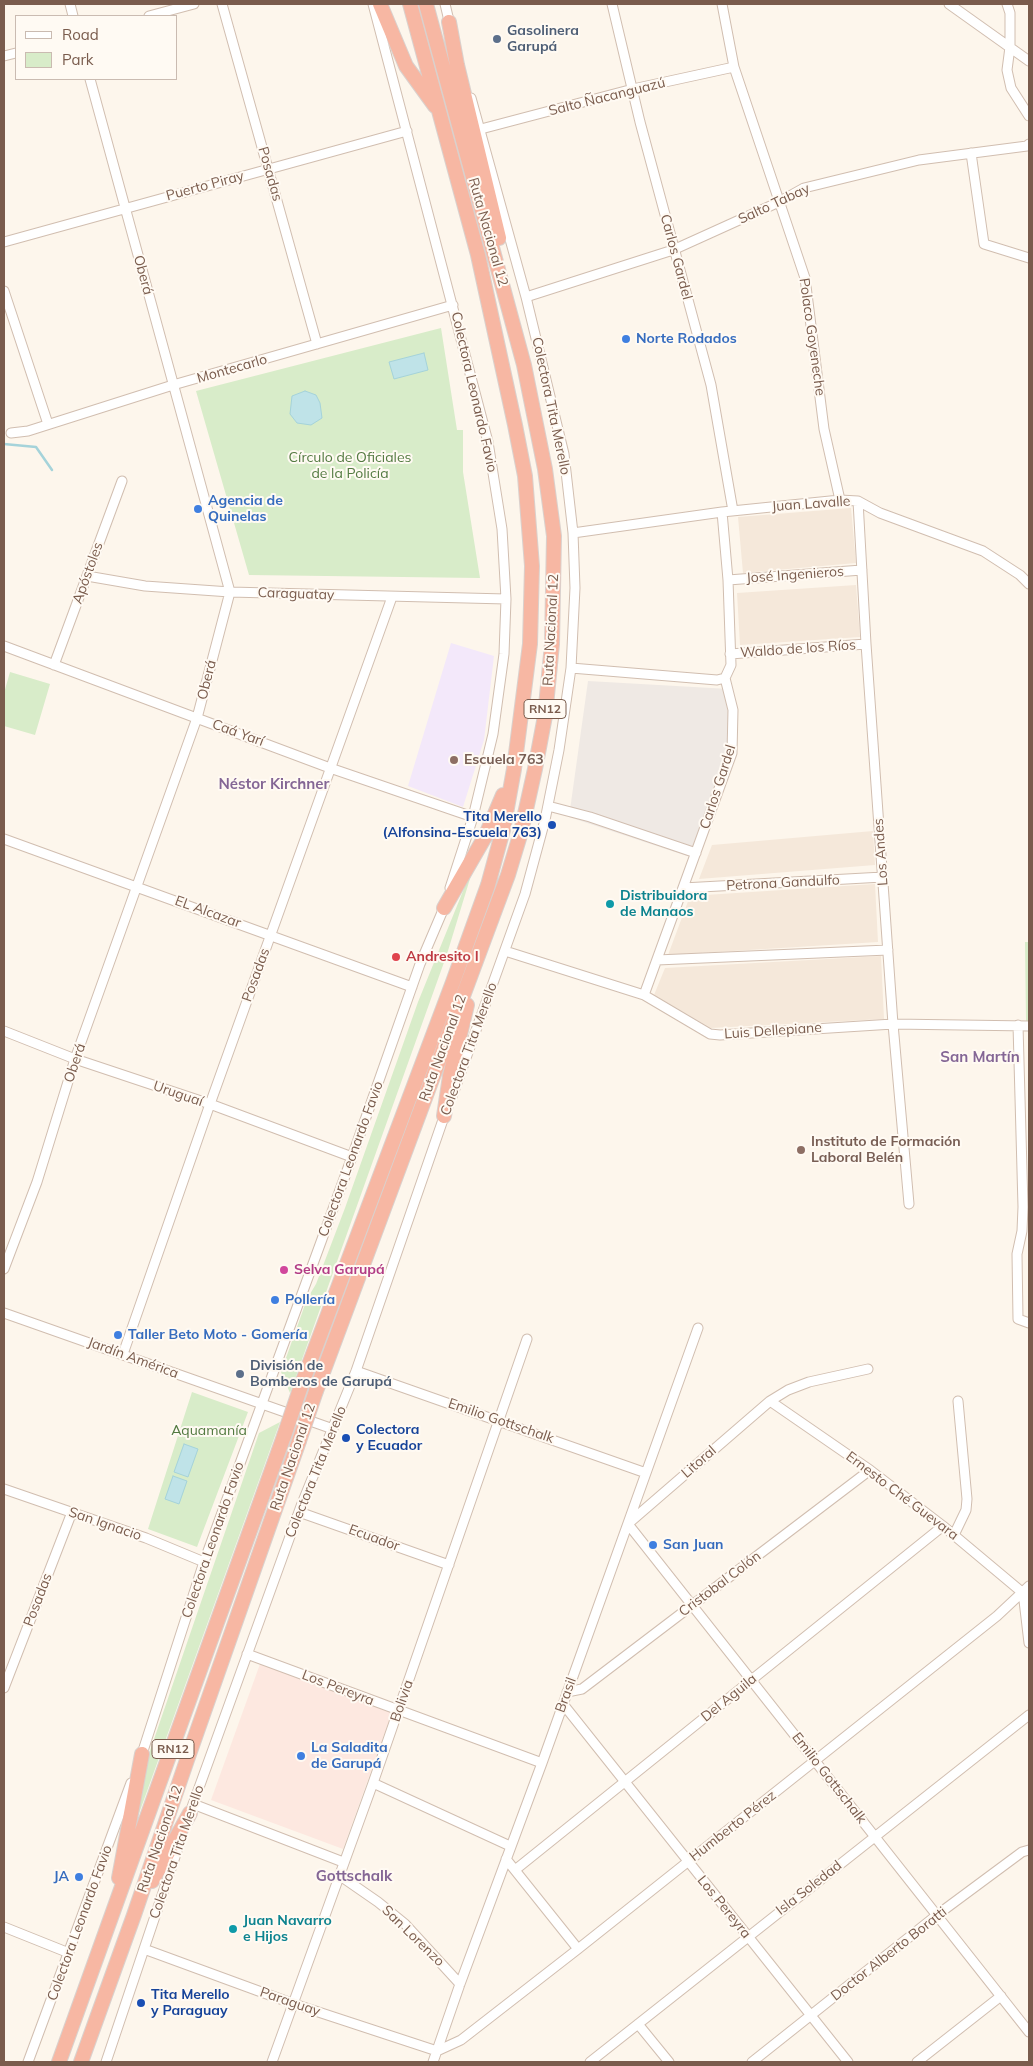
<!DOCTYPE html>
<html>
<head>
<meta charset="utf-8">
<style>
	body { margin:0 }
	#map { position:relative; width:1033px; height:2066px; overflow:hidden; background:#fdf6ec; font-family:Mulish,sans-serif }
	canvas { display:block }
	.frame { position:absolute; inset:0; border:5px solid #7a5c4d; pointer-events:none }
	.legend { position:absolute; left:15px; top:15px; width:162px; height:65px; box-sizing:border-box; background:#fffaf3; border:1px solid #cabbb1; margin:0; padding:6px 9px; list-style:none; font-size:15px; color:#7a5c4d }
	.legend li { display:flex; align-items:center; gap:10px; height:25px }
	.legend b { width:25px; border:1px solid #cabbb1 }
</style>
</head>
<body>
<div id="map">
<canvas width="1033" height="2066"></canvas>
<div class="frame"></div>
<ul class="legend">
<li><b style="height:6px;background:#fff"></b>Road</li>
<li><b style="height:14px;background:#d8ecc9"></b>Park</li>
</ul>
</div>
<script>
const ctx = document.querySelector('canvas').getContext('2d');
ctx.lineJoin = 'round';
function paint(path, color) {
  ctx.fillStyle = color;
  ctx.fill(path, 'evenodd');
}
function toPath(rows) {
  const path = new Path2D();
  for (const r of rows) {
    path.moveTo(r[0], r[1]);
    for (let i = 2; i < r.length; i += 2) path.lineTo(r[i], r[i + 1]);
  }
  return path;
}
function trace(path, color, width, dash) {
  ctx.strokeStyle = color;
  ctx.lineWidth = width;
  ctx.lineCap = dash ? 'butt' : 'round';
  ctx.setLineDash(dash || []);
  ctx.stroke(path);
}
function label(font, color, halo, rows, align = 'center') {
  ctx.font = font + ' Mulish,sans-serif';
  ctx.lineWidth = 4;
  ctx.setLineDash([]);
  ctx.textBaseline = 'middle';
  ctx.strokeStyle = halo;
  ctx.fillStyle = color;
  for (const [text, x, y, turn = 0] of rows) {
    ctx.save();
    ctx.translate(x, y);
    ctx.rotate((+turn || 0) * Math.PI / 180);
    ctx.textAlign = isNaN(turn) ? turn : align;
    if (halo) ctx.strokeText(text, 0, 0);
    ctx.fillText(text, 0, 0);
    ctx.restore();
  }
}
paint(toPath([
	[851,508,856,563,743,573,738,517],
	[856,585,860,637,740,645,737,593],
	[873,831,875,865,699,879,712,845],
	[875,884,878,942,668,955,690,896],
	[881,956,884,1019,711,1028,654,995,665,968]
]), '#f5e8da');
paint(toPath([
	[260,1664,392,1713,343,1849,211,1800]
]), '#fde8e0');
paint(toPath([
	[588,681,729,689,728,746,690,857,569,817]
]), '#efe9e4');
paint(toPath([
	[451,643,494,656,484,740,463,807,408,786]
]), '#f3e8fa');
paint(toPath([
	[441,328,457,430,463,430,463,472,480,578,249,575,196,391],
	[10,672,50,684,35,735,4,726,4,693],
	[476,859,447,954,290,1393,281,1372,307,1299,316,1284,345,1208,418,1002],
	[1025,942,1029,942,1029,1021,1026,1021],
	[192,1392,248,1412,197,1547,148,1529],
	[280,1422,137,1819,141,1777,259,1433]
]), '#d8ecc9');
const water = toPath([
	[424,353,428,370,394,379,389,362,424,353],
	[305,391,316,395,320,403,322,418,311,425,297,423,290,414,292,396,305,391],
	[184,1444,198,1449,188,1477,174,1472,184,1444],
	[173,1476,187,1481,179,1504,165,1499,173,1476]
]);
paint(water, '#bfe3e8');
trace(water, '#a5d3da', 1);
trace(toPath([
	[4,444,36,447,52,470]
]), '#a5d3da', 2.5);
const minor = toPath([
	[70,4,73,16],
	[222,4,317,344],
	[373,4,488,442,502,529,506,599,504,654,493,734,473,817,450,888],
	[445,4,450,25],
	[612,4,640,122,711,385,733,511],
	[722,4,734,67,805,278,824,429,840,500],
	[949,4,1029,61],
	[1007,4,1010,13,1010,47,1007,70,1011,88,1029,116],
	[149,16,194,4],
	[4,56,16,53],
	[481,129,633,89,734,67],
	[971,153,984,244,1029,258],
	[4,242,407,131],
	[4,291,48,424],
	[526,297,673,250,779,202,804,188,919,160,1027,146,1029,144],
	[11,433,28,431,173,385,453,305],
	[858,501,866,644,893,1024,909,1204],
	[573,533,722,512,840,500,858,501,880,513,983,551,1020,575,1029,584],
	[87,576,145,586,230,592,506,599],
	[728,580,862,570],
	[4,646,330,768,473,817],
	[730,654,866,644],
	[54,665,122,481],
	[571,668,717,680,725,678],
	[548,806,590,817,696,853],
	[4,839,412,987],
	[683,888,883,877],
	[505,951,644,995,710,1034,720,1035,893,1024,1029,1026],
	[657,960,888,950],
	[644,995,732,753,733,710,725,678,731,665,728,580,722,512],
	[1018,1025,1023,1207,1022,1231,1017,1254,1018,1319,1029,1323],
	[4,1031,75,1059,210,1104,352,1157],
	[452,1097,525,894,545,820,559,750,571,668,575,588,573,533,564,454,526,297,471,98],
	[4,1269,37,1182,75,1059,197,718,230,592,90,79],
	[4,1313,333,1429],
	[123,1354,210,1104,392,597],
	[356,1371,646,1473],
	[770,1401,870,1470,943,1526,1029,1598],
	[4,1489,146,1538,204,1562],
	[299,1512,449,1565],
	[630,1522,770,1401,788,1390,809,1382,868,1369],
	[628,1524,1029,2032],
	[954,1535,966,1510,967,1499,958,1401],
	[1023,1592,1029,1643],
	[247,1654,542,1763],
	[4,1688,72,1512],
	[567,1692,582,1689,870,1470],
	[563,1704,848,2062],
	[141,1757,204,1562,352,1157,420,964,446,903],
	[373,1783,510,1846],
	[193,1804,343,1862],
	[188,1818,301,1506,356,1371,446,1111],
	[506,1859,578,1949],
	[515,1870,943,1526],
	[339,1875,378,1902,405,1924,460,1984],
	[4,1927,69,1953],
	[144,1949,294,2004,437,2051,461,2040,578,1949,997,1616,1029,1586],
	[638,2024,669,2062],
	[28,2062,131,1783],
	[106,2062,181,1839],
	[272,2062,373,1783,527,1339],
	[433,2062,460,1984,542,1763,698,1328],
	[590,2062,1029,1715],
	[752,2062,937,1915,1022,1852,1029,1850],
	[917,2062,1001,1996]
]);
const highway = toPath([
	[380,4,406,66,435,106],
	[449,22,457,65,499,238],
	[444,908,486,835,503,795],
	[444,1116,450,1076,467,1005],
	[301,1386,453,982,488,885,503,830,514,769,530,644,532,566,525,476,515,425,478,255,410,4],
	[316,1391,508,875,521,832,535,769,545,716,552,644,554,536,545,469,524,365,426,4],
	[119,1878,142,1754],
	[152,1881,190,1813],
	[59,2062,284,1436],
	[81,2062,134,1915,187,1760,299,1441]
]);
trace(minor, '#d1beb0', 11);
trace(highway, '#dad1cd', 16);
trace(minor, '#fff', 9);
trace(highway, '#f7b7a3', 14);
const highwayBridge = toPath([
	[284,1436,301,1386],
	[299,1441,316,1391]
]);
trace(highwayBridge, '#dad1cd', 16, []);
trace(highwayBridge, '#f7b7a3', 14);
for (const [x, y, r, color] of [
	[497,39,5,"#5c6f8a"],
	[626,339,5,"#3f7fe0"],
	[198,509,5,"#3f7fe0"],
	[454,760,5,"#8d6e63"],
	[552,825,5,"#1a4fb4"],
	[610,904,5,"#0f9aa8"],
	[396,957,5,"#e0444e"],
	[801,1150,5,"#8d6e63"],
	[284,1270,5,"#d1479c"],
	[275,1300,5,"#3f7fe0"],
	[118,1335,5,"#3f7fe0"],
	[240,1374,5,"#5c6f8a"],
	[346,1438,5,"#1a4fb4"],
	[653,1545,5,"#3f7fe0"],
	[301,1756,5,"#3f7fe0"],
	[79,1877,5,"#3f7fe0"],
	[233,1929,5,"#0f9aa8"],
	[141,2003,5,"#1a4fb4"]
]) {
  const dot = new Path2D();
  dot.arc(x, y, r, 0, 2 * Math.PI);
  ctx.fillStyle = color;
  ctx.fill(dot);
  trace(dot, '#fffaf3', 2);
}
for (const [x, y, w] of [
	[545,709,42],
	[173,1749,42]
]) {
  const box = new Path2D();
  box.roundRect(x - w / 2, y - 9.5, w, 19, 4);
  ctx.fillStyle = '#fffaf3';
  ctx.fill(box);
  trace(box, '#7a5c4d', 1);
}
label('bold 12px', '#7a5c4d', null, [
	["RN12",545,709],
	["RN12",173,1749]
]);
label('bold 14px', '#4e5e75', '#fffaf3', [
	["Gasolinera",507,31],
	["Garupá",507,47],
	["División de",250,1366],
	["Bomberos de Garupá",250,1382]
], 'left');
label('14px', '#7a5c4d', '#fffaf3', [
	["Salto Ñacanguazú",607,97,-14],
	["Posadas",270,174,74],
	["Puerto Piray",205,186,-15],
	["Salto Tabay",774,204,-25],
	["Ruta Nacional 12",488,232,74],
	["Carlos Gardel",676,257,75],
	["Oberá",143,275,75],
	["Polaco Goyeneche",812,337,82],
	["Montecarlo",232,369,-16],
	["Colectora Leonardo Favio",474,392,77],
	["Colectora Tita Merello",551,406,78],
	["Juan Lavalle",811,504,-4],
	["Apóstoles",88,573,-70],
	["José Ingenieros",795,575,-4],
	["Caraguatay",296,594,2],
	["Ruta Nacional 12",551,630,-87],
	["Waldo de los Ríos",798,649,-4],
	["Oberá",207,680,-76],
	["Caá Yarí",238,733,20],
	["Carlos Gardel",718,787,-72],
	["Los Andes",881,852,-94],
	["Petrona Gandulfo",783,883,-3],
	["EL Alcazar",208,912,20],
	["Posadas",256,975,-70],
	["Luis Dellepiane",773,1031,-4],
	["Ruta Nacional 12",443,1048,-70],
	["Colectora Tita Merello",469,1049,-70],
	["Oberá",75,1063,-71],
	["Uruguaí",178,1094,19],
	["Colectora Leonardo Favio",351,1159,-70],
	["Jardín América",133,1358,20],
	["Emilio Gottschalk",501,1421,19],
	["Ruta Nacional 12",293,1457,-71],
	["Litoral",699,1462,-41],
	["Colectora Tita Merello",316,1472,-68],
	["Ernesto Ché Guevara",902,1496,37],
	["San Ignacio",105,1524,19],
	["Ecuador",374,1538,20],
	["Colectora Leonardo Favio",213,1540,-71],
	["Cristobal Colón",720,1584,-37],
	["Posadas",38,1600,-69],
	["Los Pereyra",338,1688,21],
	["Brasil",566,1695,-70],
	["Del Aguila",729,1698,-39],
	["Bolivia",402,1701,-71],
	["Emilio Gottschalk",829,1778,52],
	["Humberto Pérez",733,1826,-38],
	["Ruta Nacional 12",160,1839,-71],
	["Colectora Tita Merello",177,1852,-71],
	["Isla Soledad",809,1888,-38],
	["Los Pereyra",724,1907,51],
	["Colectora Leonardo Favio",80,1923,-70],
	["San Lorenzo",413,1936,44],
	["Doctor Alberto Boratti",889,1954,-38],
	["Paraguay",290,2002,19]
]);
label('bold 14px', '#366cbe', '#fffaf3', [
	["Norte Rodados",636,339],
	["Agencia de",208,501],
	["Quinelas",208,517],
	["Pollería",285,1300],
	["Taller Beto Moto - Gomería",128,1335],
	["San Juan",663,1545],
	["La Saladita",311,1748],
	["de Garupá",311,1764],
	["JA",69,1877,"right"]
], 'left');
label('14px', '#537a41', '#fffaf3', [
	["Círculo de Oficiales",350,458],
	["de la Policía",350,474],
	["Aquamanía",209,1431]
]);
label('bold 14px', '#785e54', '#fffaf3', [
	["Escuela 763",464,760],
	["Instituto de Formación",811,1142],
	["Laboral Belén",811,1158]
], 'left');
label('bold 14px', '#164399', '#fffaf3', [
	["Tita Merello",542,817,"right"],
	["(Alfonsina-Escuela 763)",542,833,"right"],
	["Colectora",356,1430],
	["y Ecuador",356,1446],
	["Tita Merello",151,1995],
	["y Paraguay",151,2011]
], 'left');
label('bold 14px', '#0d838f', '#fffaf3', [
	["Distribuidora",620,896],
	["de Manaos",620,912],
	["Juan Navarro",243,1921],
	["e Hijos",243,1937]
], 'left');
label('bold 14px', '#be3a42', '#fffaf3', [
	["Andresito I",406,957]
], 'left');
label('bold 14px', '#b23c85', '#fffaf3', [
	["Selva Garupá",294,1270]
], 'left');
label('bold 15px', '#846695', '#fffaf3', [
	["Néstor Kirchner",274,784],
	["San Martín",980,1057],
	["Gottschalk",354,1876]
]);
</script>
</body>
</html>
